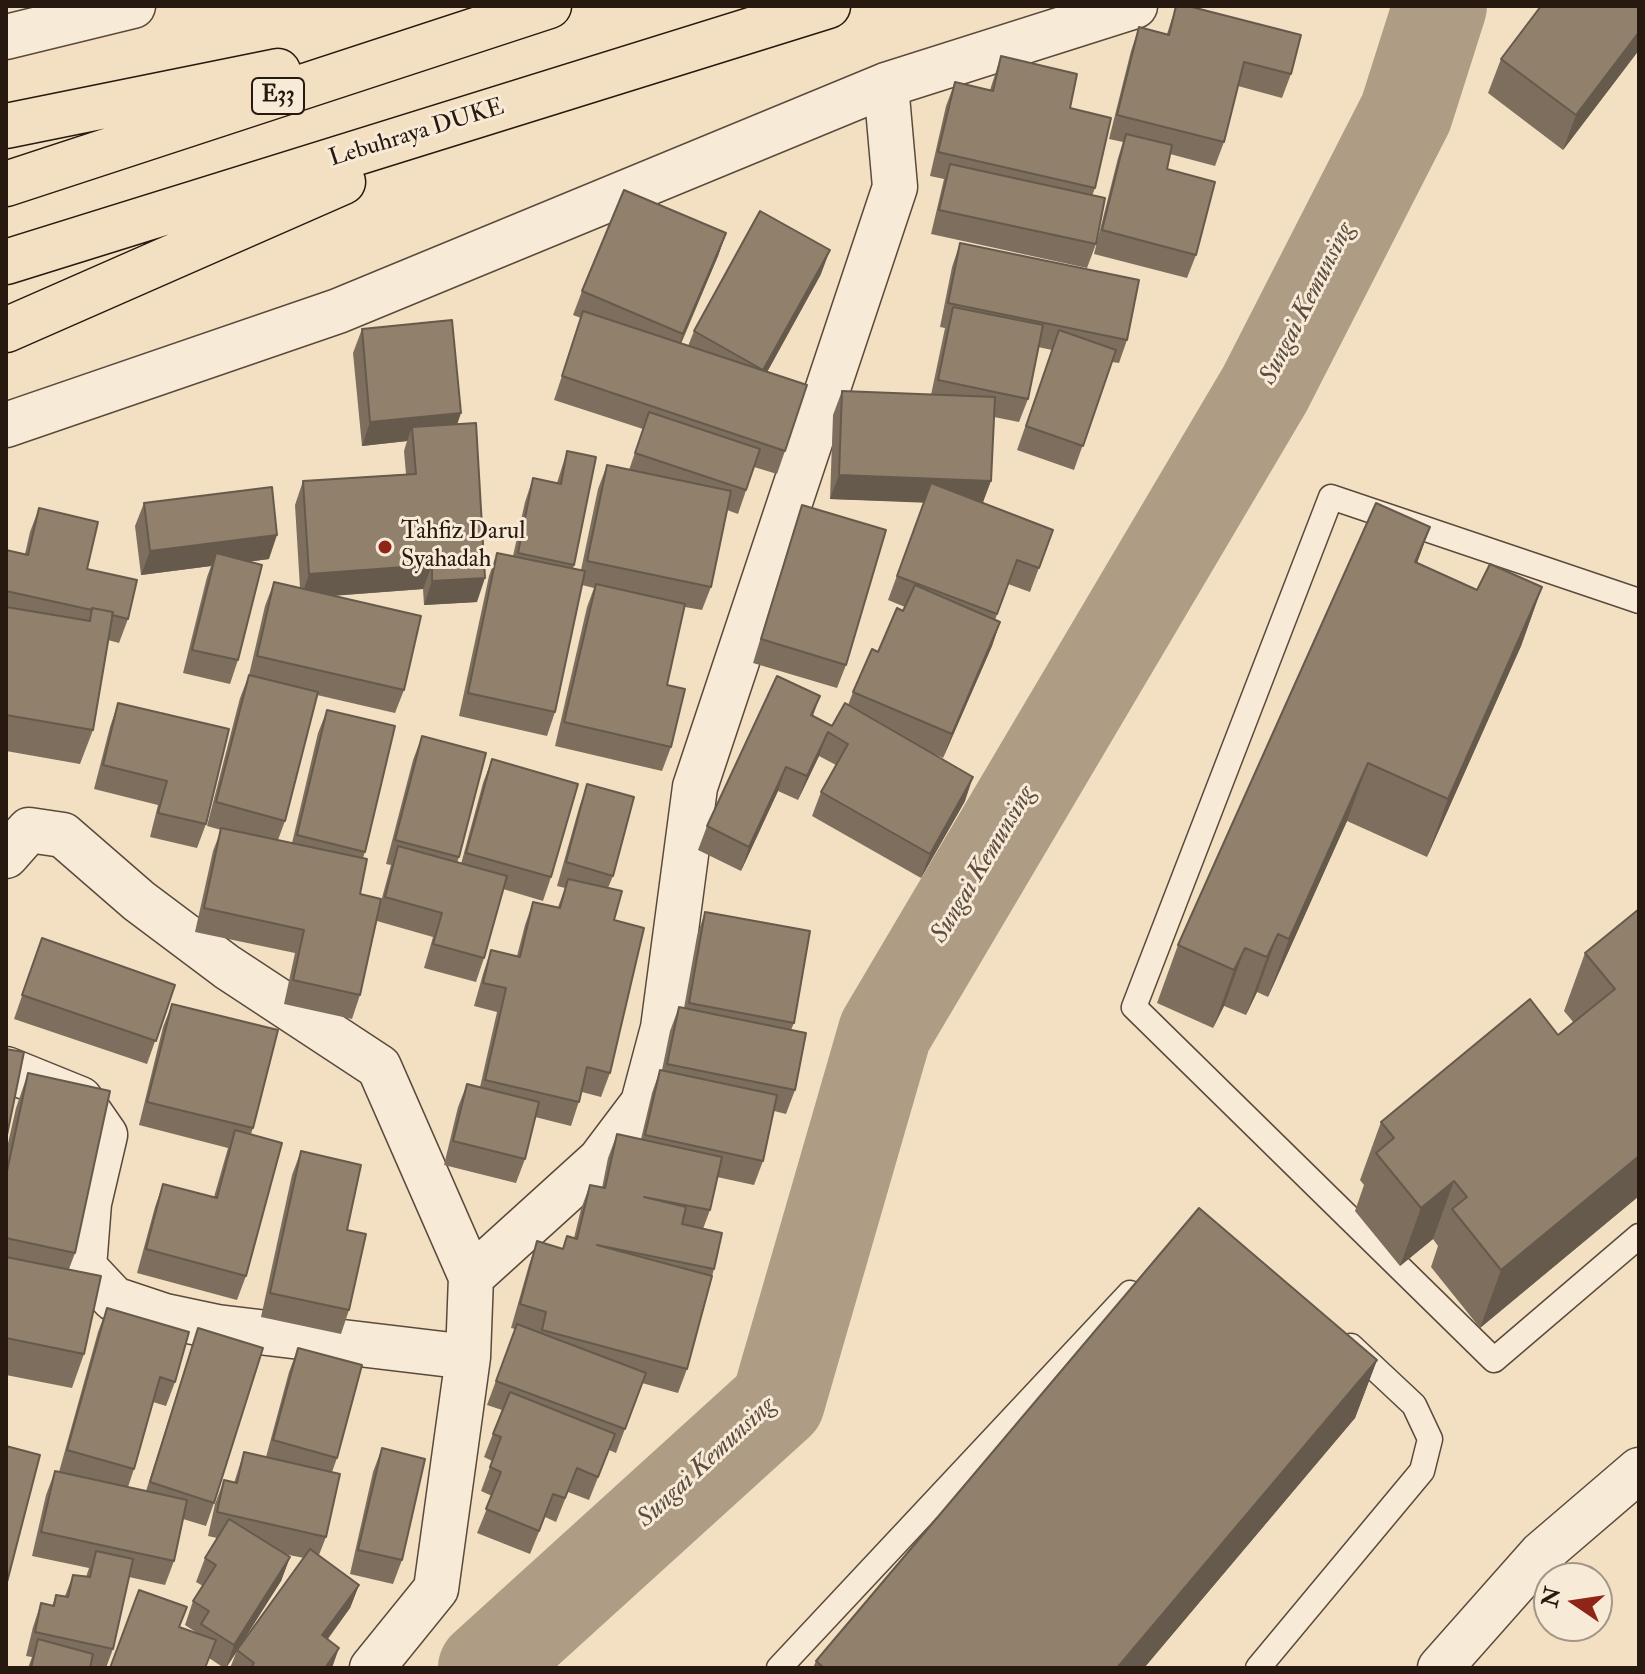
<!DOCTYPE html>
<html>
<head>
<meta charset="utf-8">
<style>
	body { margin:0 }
	#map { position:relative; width:1645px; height:1674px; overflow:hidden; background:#f3dfc1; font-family:"IM FELL Double Pica",serif }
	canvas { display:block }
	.frame { position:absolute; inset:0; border:8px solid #271910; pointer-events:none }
	.north { position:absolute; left:1533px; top:1562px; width:80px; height:80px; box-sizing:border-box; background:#f7ead7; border:2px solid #a49687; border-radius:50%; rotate:283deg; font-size:22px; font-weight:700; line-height:32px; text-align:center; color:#271910 }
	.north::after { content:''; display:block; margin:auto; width:28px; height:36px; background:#8f2418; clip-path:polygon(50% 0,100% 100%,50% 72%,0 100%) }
</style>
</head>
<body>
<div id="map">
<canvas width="1645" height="1674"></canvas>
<div class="frame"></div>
<div class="north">N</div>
</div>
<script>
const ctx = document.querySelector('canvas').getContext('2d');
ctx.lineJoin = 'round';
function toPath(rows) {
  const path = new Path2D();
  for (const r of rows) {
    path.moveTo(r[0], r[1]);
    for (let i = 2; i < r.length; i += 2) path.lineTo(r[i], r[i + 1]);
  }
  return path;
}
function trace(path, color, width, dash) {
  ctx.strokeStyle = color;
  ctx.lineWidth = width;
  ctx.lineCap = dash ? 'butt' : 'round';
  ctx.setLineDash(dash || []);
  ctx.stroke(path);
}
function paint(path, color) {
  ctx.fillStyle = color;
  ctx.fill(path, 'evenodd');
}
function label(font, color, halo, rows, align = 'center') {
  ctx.font = font + ' "IM FELL Double Pica",serif';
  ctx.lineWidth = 6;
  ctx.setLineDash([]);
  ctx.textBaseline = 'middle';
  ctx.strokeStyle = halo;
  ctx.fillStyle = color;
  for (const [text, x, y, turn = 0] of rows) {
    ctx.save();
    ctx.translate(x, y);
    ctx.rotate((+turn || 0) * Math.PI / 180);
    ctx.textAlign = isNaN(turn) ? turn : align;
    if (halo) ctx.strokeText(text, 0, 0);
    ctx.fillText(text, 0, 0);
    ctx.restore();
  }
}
trace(toPath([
	[485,1668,778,1402,885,1032,1265,389,1406,113,1440,6]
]), '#ae9c85', 94);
const lane = toPath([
	[1639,601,1331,497,1134,1007,1494,1360,1639,1236],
	[779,1668,1130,1293],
	[1258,1668,1422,1471,1430,1439,1414,1405,1351,1346]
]);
const street = toPath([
	[6,37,133,6],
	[6,425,338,311,886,85,1135,6],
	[6,856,29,830,63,835,139,901,227,967,379,1067,471,1277,468,1357,436,1589,372,1668],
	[6,1069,80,1099,105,1135,89,1203,84,1267,114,1299,165,1316,217,1327,468,1357],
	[471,1277,600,1160,643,1103,663,1028,695,787,895,187,886,85],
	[1440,1668,1541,1554,1639,1470]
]);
const highway = toPath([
	[6,126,278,71],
	[6,184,549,6],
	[6,262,828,6],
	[6,330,343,182]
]);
trace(lane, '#5a4a3c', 27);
trace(street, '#5a4a3c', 47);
trace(highway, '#271910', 47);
trace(lane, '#f7ead7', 24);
trace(street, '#f7ead7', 44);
trace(highway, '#f3dfc1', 44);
paint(toPath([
	[1176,6,1291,74,1282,98,1238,86,1224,142,1215,166,1170,154,1167,169,1196,255,1187,278,1094,254,1118,158,1123,142,1109,139,1131,51,1139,27,1167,34],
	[1639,6,1639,50,1563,150,1488,93,1501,59],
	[1001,56,1070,108,1095,188,1092,196,1096,244,1087,268,931,234,944,179,930,176,946,106,955,82,990,90],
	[726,233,718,256,681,344,688,346,694,331,821,274,767,372,785,451,777,474,754,467,738,514,727,510,711,587,702,610,685,607,667,685,671,747,662,771,555,746,587,607,594,588,582,585,555,712,547,736,459,716,489,576,497,553,513,556,525,502,533,478,557,483,567,451,574,565,573,569,581,570,598,489,607,465,629,470,643,429,554,400,581,318,573,315,582,291],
	[960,243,1127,340,1119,363,1112,362,1074,470,1017,450,1052,350,1038,347,1028,399,1019,422,994,417,983,503,1053,530,1030,592,1008,584,995,620,1000,622,992,646,943,758,932,753,965,801,921,878,812,816,821,792,836,765,819,756,798,800,778,791,741,871,698,850,707,826,820,696,813,716,832,726,848,705,853,692,905,607,888,600,924,502,830,499,833,415,842,391,931,395,945,328,940,327,952,267],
	[362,329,457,424,477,602,424,605,423,589,332,596,404,690,395,713,317,695,285,821,278,840,292,843,318,733,327,710,365,852,363,858,360,894,380,905,391,865,386,864,413,760,422,736,459,857,457,863,461,864,483,783,492,759,551,877,543,901,503,889,484,958,476,982,424,968,433,937,377,921,360,995,352,1019,284,1004,295,953,195,932,213,851,221,830,207,826,240,698,249,675,265,606,274,582,300,588,295,505,303,481,406,474,404,451,407,441,362,446,353,353],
	[144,503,269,559,248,562,238,660,230,684,183,673,207,577,211,566,141,575,135,526],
	[802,505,846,665,837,688,753,663,794,529],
	[39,508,128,619,119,643,108,640,93,730,80,764,6,751,6,550,25,554,30,532],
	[1430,527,1417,563,1477,590,1542,587,1521,646,1427,857,1347,821,1268,997,1257,992,1246,1015,1224,1006,1213,1028,1157,1003,1178,945],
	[118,703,206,824,197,848,150,837,158,805,94,789,110,727],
	[587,784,613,876,608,888,614,920,610,1073,601,1097,582,1092,571,1126,535,1117,525,1159,516,1183,444,1165,458,1107,467,1084,480,1087,497,1012,474,1006,483,974,491,950,517,956,525,925,533,902,558,907,565,888,557,886,579,808],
	[1639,909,1639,1196,1480,1328,1431,1267,1438,1246,1433,1239,1400,1266,1355,1211,1364,1185,1360,1180,1381,1122,1558,1035,1574,1023,1564,1011,1585,953],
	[705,912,794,1023,791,1030,795,1090,786,1114,774,1111,763,1161,754,1185,717,1177,710,1210,703,1229,714,1269,687,1369,678,1393,642,1383,616,1453,609,1450,589,1500,568,1492,556,1522,545,1517,530,1554,477,1533,492,1496,481,1491,492,1461,484,1457,502,1410,487,1405,515,1329,511,1328,529,1265,537,1241,563,1249,567,1236,574,1238,581,1209,590,1185,602,1188,608,1158,617,1134,641,1139,652,1093,660,1070,662,1070,670,1031,679,1007,684,1008,697,936],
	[42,938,175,985,147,1064,14,1019],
	[172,1004,253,1128,251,1134,246,1276,237,1300,137,1273,155,1207,163,1184,214,1197,228,1148,139,1125,163,1027],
	[28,1073,75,1253,69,1269,84,1354,72,1388,6,1375,6,1152,16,1108],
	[301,1151,347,1230,349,1310,341,1334,261,1317,292,1175],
	[107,1308,175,1382,166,1406,153,1402,134,1469,128,1487,146,1491,190,1352,198,1328,214,1503,206,1526,183,1519,174,1561,165,1585,129,1577,113,1649,106,1668,28,1668,32,1657,26,1656,33,1627,41,1603,52,1606,56,1595,65,1596,73,1575,86,1577,89,1568,32,1556,46,1495,55,1471,59,1472,98,1332],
	[298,1348,337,1458,332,1472,326,1537,319,1555,359,1585,350,1608,328,1639,332,1668,230,1668,236,1653,226,1668,224,1668,209,1658,179,1627,197,1633,185,1625,193,1601,203,1586,196,1582,205,1558,217,1538,208,1536,215,1504,224,1480,234,1483,244,1452,266,1457,289,1372],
	[284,1554,304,1558,241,1644,281,1581,290,1557],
	[1377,1360,1355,1418,1144,1668,813,1668,816,1661],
	[382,1448,402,1560,393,1584,350,1574,373,1472]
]), '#7d6e5d');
paint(toPath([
	[1639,32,1639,50,1563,150,1576,115],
	[726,233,718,256,674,358,683,334],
	[830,250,821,274,755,394,763,370],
	[461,413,453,437,412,427,407,441,362,446,370,422],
	[839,475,991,481,982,505,830,499],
	[1430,527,1409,585,1415,562],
	[277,535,269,559,213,566,216,553,211,566,141,575,150,551],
	[432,565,423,589,301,598,309,574],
	[485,578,477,602,424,605,432,581],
	[1542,587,1521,646,1427,857,1448,799],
	[1000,622,992,646,943,758,952,734],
	[828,732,819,756,798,800,807,776],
	[1368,763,1347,821,1268,997,1289,939],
	[786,767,778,791,741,871,749,847],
	[973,777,965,801,921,878,930,854],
	[1278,934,1257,992,1246,1015,1267,957],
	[1245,948,1224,1006,1213,1028,1234,970],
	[1639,1156,1639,1196,1480,1328,1501,1270],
	[1454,1181,1433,1239,1400,1266,1421,1208],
	[1377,1360,1355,1418,1144,1668,1117,1668],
	[290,1557,281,1581,226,1668,234,1645],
	[359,1585,350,1608,313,1658,322,1635],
	[339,1648,332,1668,325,1668]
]), '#665a4c');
const building = toPath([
	[1176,6,1188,6,1301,35,1291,74,1244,62,1224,142,1117,115,1139,27,1169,35,1176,6],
	[1541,6,1639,6,1639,32,1576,115,1501,59,1541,6],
	[1001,56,1077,74,1070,108,1111,118,1095,188,938,152,955,82,993,91,1001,56],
	[1126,134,1172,145,1167,169,1215,182,1196,255,1102,230,1126,134],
	[950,164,1105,198,1096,244,939,210,950,164],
	[624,190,726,233,683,334,582,291,624,190],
	[760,211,830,250,763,370,694,331,760,211],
	[960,243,1139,280,1127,340,948,303,960,243],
	[953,307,1043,325,1028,399,938,380,953,307],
	[583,311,807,385,785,451,562,376,583,311],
	[452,320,461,413,370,422,362,329,452,320],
	[1059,330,1116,350,1083,446,1026,426,1059,330],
	[842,391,995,397,991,481,839,475,842,391],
	[649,412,760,449,746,490,635,453,649,412],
	[476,423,485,578,432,581,432,565,309,574,303,481,416,474,412,427,476,423],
	[567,451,596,457,574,565,518,553,533,478,561,484,567,451],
	[607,465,731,491,711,587,587,561,607,465],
	[931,483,1053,530,1039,568,1017,560,997,614,897,576,931,483],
	[272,487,277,535,150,551,144,503,272,487],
	[1376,503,1430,527,1415,562,1477,590,1490,564,1542,587,1448,799,1368,763,1289,939,1278,934,1267,957,1245,948,1234,970,1178,945,1376,503],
	[802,505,886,530,846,665,761,639,802,505],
	[39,508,98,522,87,569,137,580,128,619,112,615,113,612,92,608,92,610,6,591,6,550,28,555,39,508],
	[216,553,262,565,238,660,192,650,216,553],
	[497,553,585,571,555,712,468,693,497,553],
	[274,582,421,616,404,690,257,656,274,582],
	[596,584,685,604,667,685,685,689,671,747,564,722,596,584],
	[915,585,1000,622,952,734,853,692,872,649,878,652,897,608,903,611,915,585],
	[6,607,90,621,92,608,113,612,93,730,6,715,6,607],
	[249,675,318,692,285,821,216,802,249,675],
	[777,676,820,696,811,715,832,726,845,703,973,777,930,854,821,792,848,744,828,732,807,776,786,767,749,847,707,826,777,676],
	[118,703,229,729,206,824,158,813,167,781,103,765,118,703],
	[327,710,395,726,365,852,297,835,327,710],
	[422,736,486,753,459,857,395,840,422,736],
	[492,759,578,784,551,877,466,853,492,759],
	[587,784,634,797,613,876,566,862,587,784],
	[221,828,367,859,360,894,381,899,360,995,293,980,304,930,204,908,221,828],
	[398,846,507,876,484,958,433,944,442,913,385,897,398,846],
	[568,879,622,891,614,920,644,928,610,1073,587,1067,579,1102,485,1080,506,988,483,983,491,950,520,957,533,902,560,908,568,879],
	[1639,909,1639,1156,1501,1270,1452,1209,1467,1197,1454,1181,1421,1208,1376,1153,1394,1138,1381,1122,1530,999,1558,1035,1615,989,1585,953,1639,909],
	[705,912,810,931,794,1023,689,1003,705,912],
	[42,938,175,985,156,1041,22,995,42,938],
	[172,1004,278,1030,253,1128,147,1102,172,1004],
	[679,1007,806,1033,795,1090,667,1064,679,1007],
	[6,1049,24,1052,6,1140,6,1049],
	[660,1070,777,1095,763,1161,645,1135,660,1070],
	[28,1073,110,1091,75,1253,6,1238,6,1176,28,1073],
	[467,1084,539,1102,525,1159,453,1141,467,1084],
	[235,1130,282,1143,246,1276,146,1249,163,1184,217,1198,235,1130],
	[617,1134,722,1157,710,1210,644,1197,686,1207,682,1224,722,1233,714,1269,597,1245,712,1276,687,1369,542,1330,546,1312,520,1304,537,1241,563,1249,567,1236,577,1239,590,1185,605,1188,617,1134],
	[301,1151,361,1165,347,1230,366,1234,349,1310,270,1293,301,1151],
	[1199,1208,1377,1360,1117,1668,824,1668,816,1661,1199,1208],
	[6,1257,101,1276,84,1354,6,1338,6,1257],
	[107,1308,189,1332,175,1382,160,1377,134,1469,67,1450,107,1308],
	[517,1324,646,1373,625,1429,496,1381,517,1324],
	[198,1328,263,1348,214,1503,150,1482,198,1328],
	[298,1348,362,1365,337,1458,273,1440,298,1348],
	[510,1392,615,1434,598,1477,577,1468,565,1498,553,1494,539,1531,486,1509,501,1472,490,1467,501,1437,493,1434,510,1392],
	[6,1446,40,1455,6,1586,6,1446],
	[382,1448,425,1459,402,1560,358,1550,382,1448],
	[244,1452,340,1474,326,1537,217,1512,224,1480,237,1483,244,1452],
	[55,1471,187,1500,174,1561,41,1532,55,1471],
	[229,1519,290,1557,234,1645,201,1624,209,1611,193,1601,216,1565,205,1558,229,1519],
	[310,1549,359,1585,322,1635,339,1648,325,1668,251,1668,254,1663,237,1650,310,1549],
	[96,1551,133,1559,113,1649,35,1632,41,1603,54,1606,56,1595,68,1597,73,1575,90,1577,96,1551],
	[139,1590,187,1607,179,1627,216,1640,205,1668,110,1668,139,1590],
	[38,1639,93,1654,90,1668,31,1668,38,1639]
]);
paint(building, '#91806c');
trace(building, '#665a4c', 2);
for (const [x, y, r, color] of [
	[385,547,8,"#8f2418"]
]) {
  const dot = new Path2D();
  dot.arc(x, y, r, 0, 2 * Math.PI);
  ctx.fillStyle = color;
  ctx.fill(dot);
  trace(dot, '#f7ead7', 3);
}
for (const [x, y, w] of [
	[278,96,52]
]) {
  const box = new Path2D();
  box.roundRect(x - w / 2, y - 18, w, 36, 6);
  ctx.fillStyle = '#f7ead7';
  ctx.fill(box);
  trace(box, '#271910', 2);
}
label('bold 22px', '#271910', null, [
	["E33",278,96]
]);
label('24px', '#271910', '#f7ead7', [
	["Lebuhraya DUKE",417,134,-17]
]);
label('24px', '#271910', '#f7ead7', [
	["Tahfiz Darul",401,533],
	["Syahadah",401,561]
], 'left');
label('italic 26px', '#5d4d3f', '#f7ead7', [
	["Sungai Kemunsing",1308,304,-63],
	["Sungai Kemunsing",984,865,-59],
	["Sungai Kemunsing",707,1463,-43]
]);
</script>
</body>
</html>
